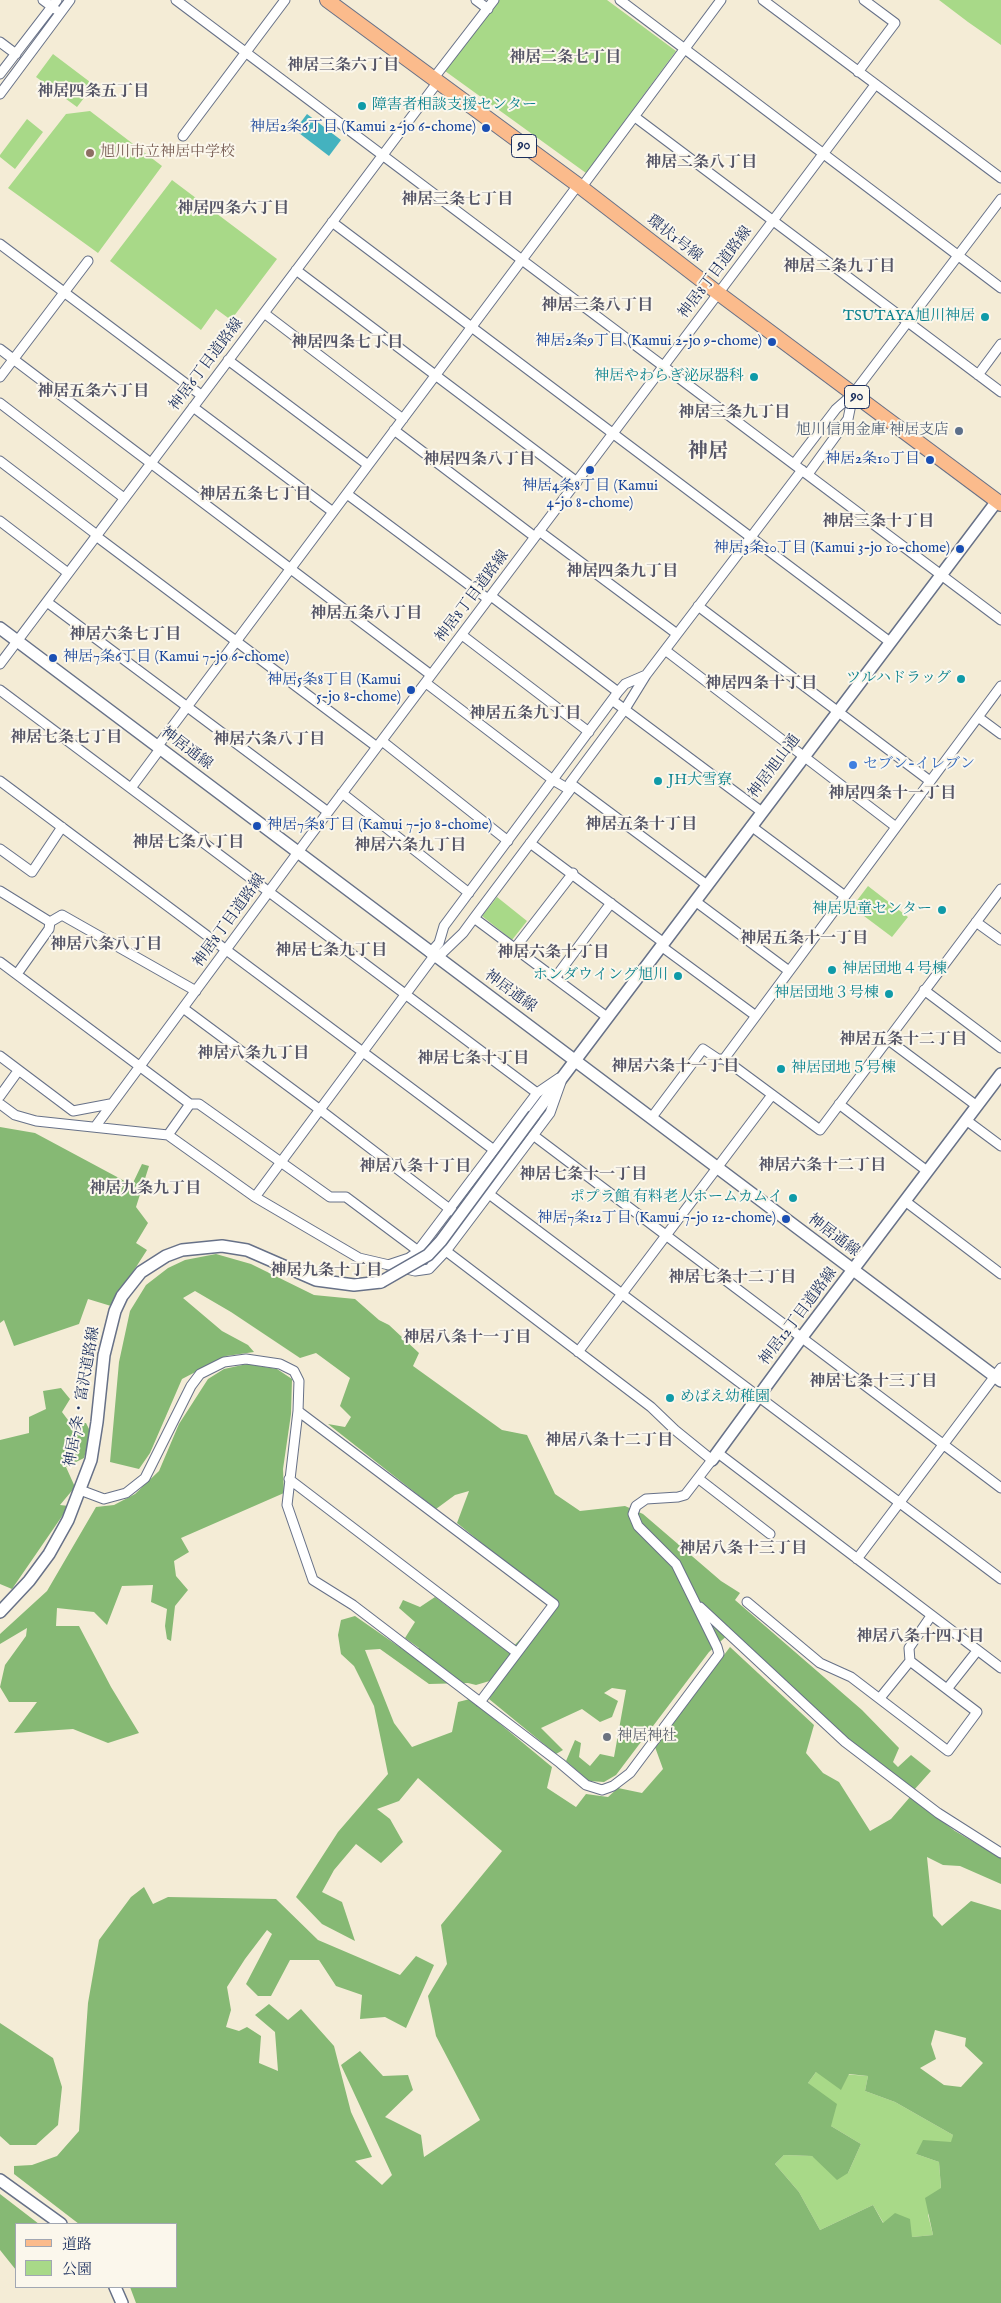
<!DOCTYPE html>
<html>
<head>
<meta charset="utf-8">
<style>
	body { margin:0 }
	#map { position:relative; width:1001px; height:2303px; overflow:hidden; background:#f4ecd6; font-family:"IM FELL English","Noto Serif JP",serif }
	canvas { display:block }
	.legend { position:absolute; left:15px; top:2223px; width:162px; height:65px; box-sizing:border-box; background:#fbf7ec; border:1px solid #a1a7b3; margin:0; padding:6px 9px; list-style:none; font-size:15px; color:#1b2f5e }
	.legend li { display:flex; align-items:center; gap:10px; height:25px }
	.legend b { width:25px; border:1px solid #a1a7b3 }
</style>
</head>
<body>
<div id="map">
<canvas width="1001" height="2303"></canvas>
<ul class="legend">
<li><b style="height:6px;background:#fbbb8c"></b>道路</li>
<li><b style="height:14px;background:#a8d988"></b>公園</li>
</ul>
</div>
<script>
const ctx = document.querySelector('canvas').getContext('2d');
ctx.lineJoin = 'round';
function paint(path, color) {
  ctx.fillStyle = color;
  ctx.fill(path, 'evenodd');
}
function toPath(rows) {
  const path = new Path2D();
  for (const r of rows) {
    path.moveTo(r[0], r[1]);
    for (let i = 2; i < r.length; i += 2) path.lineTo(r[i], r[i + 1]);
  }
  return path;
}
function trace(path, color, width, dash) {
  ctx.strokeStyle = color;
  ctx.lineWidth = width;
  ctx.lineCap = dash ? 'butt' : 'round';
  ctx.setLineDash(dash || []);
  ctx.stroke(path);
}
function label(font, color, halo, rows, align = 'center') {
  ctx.font = font + ' "IM FELL English","Noto Serif JP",serif';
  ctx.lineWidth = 4;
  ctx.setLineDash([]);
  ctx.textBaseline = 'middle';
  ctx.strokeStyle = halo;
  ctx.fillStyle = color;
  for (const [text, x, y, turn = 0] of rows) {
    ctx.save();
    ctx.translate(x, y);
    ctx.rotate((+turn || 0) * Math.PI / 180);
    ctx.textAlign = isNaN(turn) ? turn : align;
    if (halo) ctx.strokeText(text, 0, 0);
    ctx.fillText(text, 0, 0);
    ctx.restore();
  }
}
paint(toPath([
	[498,0,607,0,676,51,586,173,445,71],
	[939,0,1001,0,1001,45,968,22],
	[53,54,94,85,77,107,36,77],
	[90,111,162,166,98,253,8,188,66,114],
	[27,119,43,132,15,169,0,157,0,155],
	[172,180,277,259,231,320,216,309,201,330,110,261],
	[868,886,908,917,892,937,852,907],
	[497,897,527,921,512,940,482,916],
	[816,2072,868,2076,865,2091,895,2102,953,2135,952,2142,916,2154,939,2162,941,2189,928,2215,933,2235,912,2237,884,2224,873,2205,820,2230,799,2192,775,2164,784,2155,812,2156,848,2173,861,2144,831,2126,808,2083]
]), '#a8d988');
paint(toPath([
	[0,1127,35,1133,132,1185,142,1164,149,1166,136,1207,148,1223,136,1243,147,1250,111,1306,88,1299,79,1324,14,1346,4,1320,0,1323],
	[216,1254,251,1264,314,1295,355,1299,379,1320,389,1325,419,1353,413,1366,502,1430,527,1435,555,1494,580,1511,625,1506,643,1514,721,1581,740,1593,735,1600,862,1710,899,1748,893,1762,898,1767,911,1755,931,1771,914,1790,847,1739,732,1631,709,1652,616,1775,604,1782,589,1781,566,1761,575,1740,581,1743,579,1757,590,1766,600,1754,614,1757,626,1690,612,1688,604,1693,618,1701,612,1717,600,1722,582,1709,541,1728,563,1750,556,1754,489,1699,503,1677,476,1685,468,1683,429,1684,380,1649,365,1650,394,1723,412,1747,452,1732,458,1702,470,1699,552,1767,547,1788,576,1807,586,1794,608,1797,618,1788,642,1793,663,1769,655,1747,730,1647,814,1725,806,1753,823,1773,839,1782,870,1831,891,1819,910,1797,955,1831,1001,1858,1001,1884,960,1866,943,1865,927,1857,933,1916,942,1926,971,1901,1001,1910,1001,2303,136,2303,130,2287,176,2287,176,2224,79,2224,14,2174,14,2166,32,2165,57,2156,79,2131,88,2003,99,1940,131,1897,144,1887,153,1904,168,1897,276,1899,318,1940,400,1975,416,1956,434,1965,406,2028,385,2017,360,2019,362,1995,336,1986,319,1960,290,1960,271,1996,258,1996,246,1984,272,1934,267,1930,245,1959,227,1987,231,2010,226,2027,239,2031,247,2027,261,2036,259,2063,278,2071,275,2032,255,2015,269,2004,288,2020,301,2009,334,2046,351,2112,372,2157,355,2161,382,2185,392,2175,341,2065,360,2051,383,2076,408,2075,413,2090,385,2117,421,2135,424,2157,480,2120,436,2036,428,1996,447,1964,441,1925,502,1851,418,1778,399,1801,377,1809,390,1819,403,1842,381,1863,356,1844,334,1870,322,1892,342,1902,355,1941,322,1924,296,1897,338,1832,388,1774,374,1706,354,1666,341,1654,338,1635,341,1620,355,1616,411,1655,419,1648,405,1638,415,1622,399,1608,403,1600,420,1607,435,1597,508,1652,530,1629,558,1605,457,1523,469,1491,455,1495,436,1509,328,1424,345,1427,351,1417,340,1406,350,1378,316,1353,300,1358,231,1312,195,1291,183,1298,222,1331,248,1345,254,1352,226,1356,182,1379,150,1453,139,1469,110,1462,119,1362,130,1311,146,1285,168,1268,185,1260],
	[935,2030,966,2038,965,2046,983,2063,961,2087,944,2085,920,2068,936,2059,931,2044],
	[816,2072,841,2090,849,2074,868,2076,865,2091,895,2102,953,2135,951,2142,923,2140,916,2154,939,2162,941,2188,925,2198,933,2235,912,2237,910,2219,895,2213,883,2223,873,2205,820,2230,799,2192,775,2164,784,2155,812,2156,837,2180,848,2173,861,2144,831,2126,837,2104,808,2083],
	[247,1364,277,1369,292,1379,291,1414,283,1469,284,1493,181,1538,189,1552,174,1561,176,1576,188,1590,175,1606,171,1641,167,1639,165,1626,167,1609,151,1602,153,1585,122,1586,107,1625,94,1612,57,1608,56,1626,79,1626,111,1687,139,1733,108,1743,73,1729,14,1733,37,1702,9,1702,0,1687,5,1665,26,1636,27,1628,0,1644,0,1634,47,1591,96,1507,114,1505,135,1494,159,1471,179,1424,208,1379,224,1369],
	[61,1388,70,1399,62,1412,71,1424,86,1423,91,1433,84,1458,66,1467,75,1487,60,1505,69,1506,12,1589,0,1584,0,1440,29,1433,29,1417,46,1409,43,1391],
	[0,2023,53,2058,62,2087,58,2125,36,2145,10,2145,0,2136],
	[0,2194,39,2224,16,2224,16,2270,0,2250]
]), '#86b974');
paint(toPath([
	[307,114,341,140,329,156,295,130]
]), '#44b2bf');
const minor = toPath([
	[43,0,55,9],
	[176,0,1001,620],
	[476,0,488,9],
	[620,0,1001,288],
	[763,0,1001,178],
	[0,42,16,54],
	[858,72,895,23,864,0],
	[0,74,57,0],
	[433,79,494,0],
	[0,94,70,0],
	[635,117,1001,392],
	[183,136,285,0],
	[581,188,721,0],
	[332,222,890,642],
	[0,244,201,395],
	[296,270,577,482],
	[264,313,403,419],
	[0,349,431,675],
	[228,360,368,465],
	[978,375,1001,344],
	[0,377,88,261],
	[0,403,124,498],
	[193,407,333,512],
	[394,430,535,537],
	[0,461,97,535],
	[794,464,836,409,853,394,1001,199],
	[808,474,848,419,853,394],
	[347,494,488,599],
	[0,521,68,573],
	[539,531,677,634],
	[96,536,377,747],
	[491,596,618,692],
	[47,602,328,812],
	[698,606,930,781],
	[462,635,589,732],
	[665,650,896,827],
	[0,664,437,83],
	[426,683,553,780,570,790],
	[0,690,537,1093],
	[612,700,762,812],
	[978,717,1001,734],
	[382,741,508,841],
	[157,747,578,185],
	[0,781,494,1150],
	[570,783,707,885],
	[131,788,160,749],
	[342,793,469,893],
	[751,826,845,896],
	[530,843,664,943],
	[0,849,32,872,62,827],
	[0,891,50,922],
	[695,901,789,971],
	[474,918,607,1017],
	[976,922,1001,940],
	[661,946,756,1016],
	[515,948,573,873],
	[430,953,439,943,444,926,618,692,625,684,646,675],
	[437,958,463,933,474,918,570,790,570,783,625,709,646,675,802,470],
	[0,962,190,1104,168,1135],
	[17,974,49,929,50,922,62,915,196,991],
	[555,978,611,903],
	[924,990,1001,1048],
	[183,1008,319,1109,464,1220],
	[887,1039,977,1106],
	[0,1056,73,1111,110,1104],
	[724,1059,1001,686],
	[0,1096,18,1071],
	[0,1104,15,1115,36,1121,168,1135,255,1197,359,1258,415,1271,429,1269,446,1251,550,1113,561,1082],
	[190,1104,199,1104,330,1197,346,1197,429,1259],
	[839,1104,927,1171],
	[652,1117,703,1049,718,1059,724,1059,820,1130,1001,889],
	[966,1120,1001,1146],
	[95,1127,307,840,875,85],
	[533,1135,1001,1488],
	[489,1194,1001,1579],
	[255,1197,434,956],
	[905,1201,1001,1274],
	[388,1265,409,1258,417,1252,537,1093,559,1078],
	[578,1352,772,1095],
	[298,1411,554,1604,480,1702],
	[718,1453,1001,1668],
	[289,1479,516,1652],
	[699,1479,770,1534],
	[80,1490,104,1499,126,1493,145,1478,191,1386,200,1374,224,1362,246,1359,280,1364,294,1371,299,1381,298,1411,287,1505,313,1580,353,1605,560,1763,586,1785,602,1790,613,1786,630,1773,719,1654,717,1647,676,1564,638,1526,633,1514,636,1506,646,1499,678,1497,685,1495,712,1460,675,1430,651,1407,446,1251],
	[857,1559,1001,1368],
	[747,1602,820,1663,851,1677,948,1751,977,1712,910,1661],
	[700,1607,845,1742,938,1813,1001,1853],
	[947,1689,977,1651],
	[880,1698,910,1661,909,1648,931,1616]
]);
const tertiary = toPath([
	[0,628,1001,1381],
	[534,1115,997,501],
	[712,1460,802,1337,1001,1074],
	[0,1612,29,1581,49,1554,68,1520,91,1460,97,1422,104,1355,115,1311,122,1296,141,1272,166,1256,182,1250,222,1246,247,1250,316,1280,354,1285,381,1282],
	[0,2180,61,2224],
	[115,2287,122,2303]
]);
const primary = toPath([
	[327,0,578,185,718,293,1001,504]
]);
trace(minor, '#677188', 11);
trace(tertiary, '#677188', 14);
trace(primary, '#677188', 16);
trace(minor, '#fff', 9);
trace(tertiary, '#fff', 11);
trace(primary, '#fbbb8c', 14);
const tertiaryBridge = toPath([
	[381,1282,428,1255,441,1241,534,1115]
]);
trace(tertiaryBridge, '#677188', 14, []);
trace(tertiaryBridge, '#fff', 11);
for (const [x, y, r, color] of [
	[362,106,5,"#0f9aa8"],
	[486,128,5,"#1a4fb4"],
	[90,153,5,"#8d6e63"],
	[985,317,5,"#0f9aa8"],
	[772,342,5,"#1a4fb4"],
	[754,377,5,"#0f9aa8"],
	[959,431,5,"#5c6f8a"],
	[930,460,5,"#1a4fb4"],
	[590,470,5,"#1a4fb4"],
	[960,549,5,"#1a4fb4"],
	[53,658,5,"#1a4fb4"],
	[961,679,5,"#0f9aa8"],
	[411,690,5,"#1a4fb4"],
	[853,765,5,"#3f7fe0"],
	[658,781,5,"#0f9aa8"],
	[257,826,5,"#1a4fb4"],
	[942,910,5,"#0f9aa8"],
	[832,970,5,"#0f9aa8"],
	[678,976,5,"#0f9aa8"],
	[889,994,5,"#0f9aa8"],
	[781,1069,5,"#0f9aa8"],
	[793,1198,5,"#0f9aa8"],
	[786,1219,5,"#1a4fb4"],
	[670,1398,5,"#0f9aa8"],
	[607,1737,5,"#6b7280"]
]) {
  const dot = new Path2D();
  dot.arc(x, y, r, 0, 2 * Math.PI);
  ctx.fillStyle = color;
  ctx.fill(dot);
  trace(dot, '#fbf7ec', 2);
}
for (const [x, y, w] of [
	[524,146,25],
	[857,397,25]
]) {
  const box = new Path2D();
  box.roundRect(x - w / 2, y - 11.5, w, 23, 4);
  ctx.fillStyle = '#fbf7ec';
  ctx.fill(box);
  trace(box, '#1b2f5e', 1);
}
label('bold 14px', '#1b2f5e', null, [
	["90",524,146],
	["90",857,397]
]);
label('15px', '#0d838f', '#fbf7ec', [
	["障害者相談支援センター",372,106,"left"],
	["TSUTAYA旭川神居",975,317],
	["神居やわらぎ泌尿器科",744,377],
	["ツルハドラッグ",951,679],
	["JH大雪寮",668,781,"left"],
	["神居児童センター",932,910],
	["神居団地４号棟",842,970,"left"],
	["ホンダウイング旭川",668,976],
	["神居団地３号棟",879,994],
	["神居団地５号棟",791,1069,"left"],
	["ポプラ館 有料老人ホームカムイ",783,1198],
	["めばえ幼稚園",680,1398,"left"]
], 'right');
label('15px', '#164399', '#fbf7ec', [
	["神居2条6丁目 (Kamui 2-jo 6-chome)",476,128],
	["神居2条9丁目 (Kamui 2-jo 9-chome)",762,342],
	["神居2条10丁目",920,460],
	["神居4条8丁目 (Kamui",590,487,"center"],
	["4-jo 8-chome)",590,504,"center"],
	["神居3条10丁目 (Kamui 3-jo 10-chome)",950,549],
	["神居7条6丁目 (Kamui 7-jo 6-chome)",63,658,"left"],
	["神居5条8丁目 (Kamui",401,681],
	["5-jo 8-chome)",401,698],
	["神居7条8丁目 (Kamui 7-jo 8-chome)",267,826,"left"],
	["神居7条12丁目 (Kamui 7-jo 12-chome)",776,1219]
], 'right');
label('15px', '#785e54', '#fbf7ec', [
	["旭川市立神居中学校",100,153]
], 'left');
label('15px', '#1b2f5e', '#fbf7ec', [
	["環状1号線",674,239,38],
	["神居8丁目道路線",716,273,-53],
	["神居6丁目道路線",207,365,-53],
	["神居8丁目道路線",473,597,-53],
	["神居通線",186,749,37],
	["神居旭山通",775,767,-53],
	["神居8丁目道路線",230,921,-54],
	["神居通線",510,992,36],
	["神居通線",833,1236,37],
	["神居12丁目道路線",799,1317,-53],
	["神居7条・富沢道路線",83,1397,-80]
]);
label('15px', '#4e5e75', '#fbf7ec', [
	["旭川信用金庫 神居支店",949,431]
], 'right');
label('15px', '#366cbe', '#fbf7ec', [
	["セブン-イレブン",863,765]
], 'left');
label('15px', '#5b616d', '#fbf7ec', [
	["神居神社",617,1737]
], 'left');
label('bold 16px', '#565667', '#fbf7ec', [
	["神居二条七丁目",565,59],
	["神居三条六丁目",343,67],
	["神居四条五丁目",93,93],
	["神居二条八丁目",701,164],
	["神居三条七丁目",457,201],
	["神居四条六丁目",233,210],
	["神居二条九丁目",839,268],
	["神居三条八丁目",597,307],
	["神居四条七丁目",347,344],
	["神居五条六丁目",93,393],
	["神居三条九丁目",734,414],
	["神居四条八丁目",479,461],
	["神居五条七丁目",255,496],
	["神居三条十丁目",878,523],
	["神居四条九丁目",622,573],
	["神居五条八丁目",366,615],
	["神居六条七丁目",125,636],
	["神居四条十丁目",761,685],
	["神居五条九丁目",525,715],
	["神居七条七丁目",66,739],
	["神居六条八丁目",269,741],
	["神居四条十一丁目",892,795],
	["神居五条十丁目",641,826],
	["神居七条八丁目",188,844],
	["神居六条九丁目",410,847],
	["神居五条十一丁目",804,940],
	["神居八条八丁目",106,946],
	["神居七条九丁目",331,952],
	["神居六条十丁目",553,954],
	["神居五条十二丁目",903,1041],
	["神居八条九丁目",253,1055],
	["神居七条十丁目",473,1060],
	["神居六条十一丁目",675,1068],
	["神居六条十二丁目",822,1167],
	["神居八条十丁目",415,1168],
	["神居七条十一丁目",583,1176],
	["神居九条九丁目",145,1190],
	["神居九条十丁目",326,1272],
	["神居七条十二丁目",732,1279],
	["神居八条十一丁目",467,1339],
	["神居七条十三丁目",873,1383],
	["神居八条十二丁目",609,1442],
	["神居八条十三丁目",743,1550],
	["神居八条十四丁目",920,1638]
]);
label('bold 20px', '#565667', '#fbf7ec', [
	["神居",708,453]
]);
</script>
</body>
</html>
